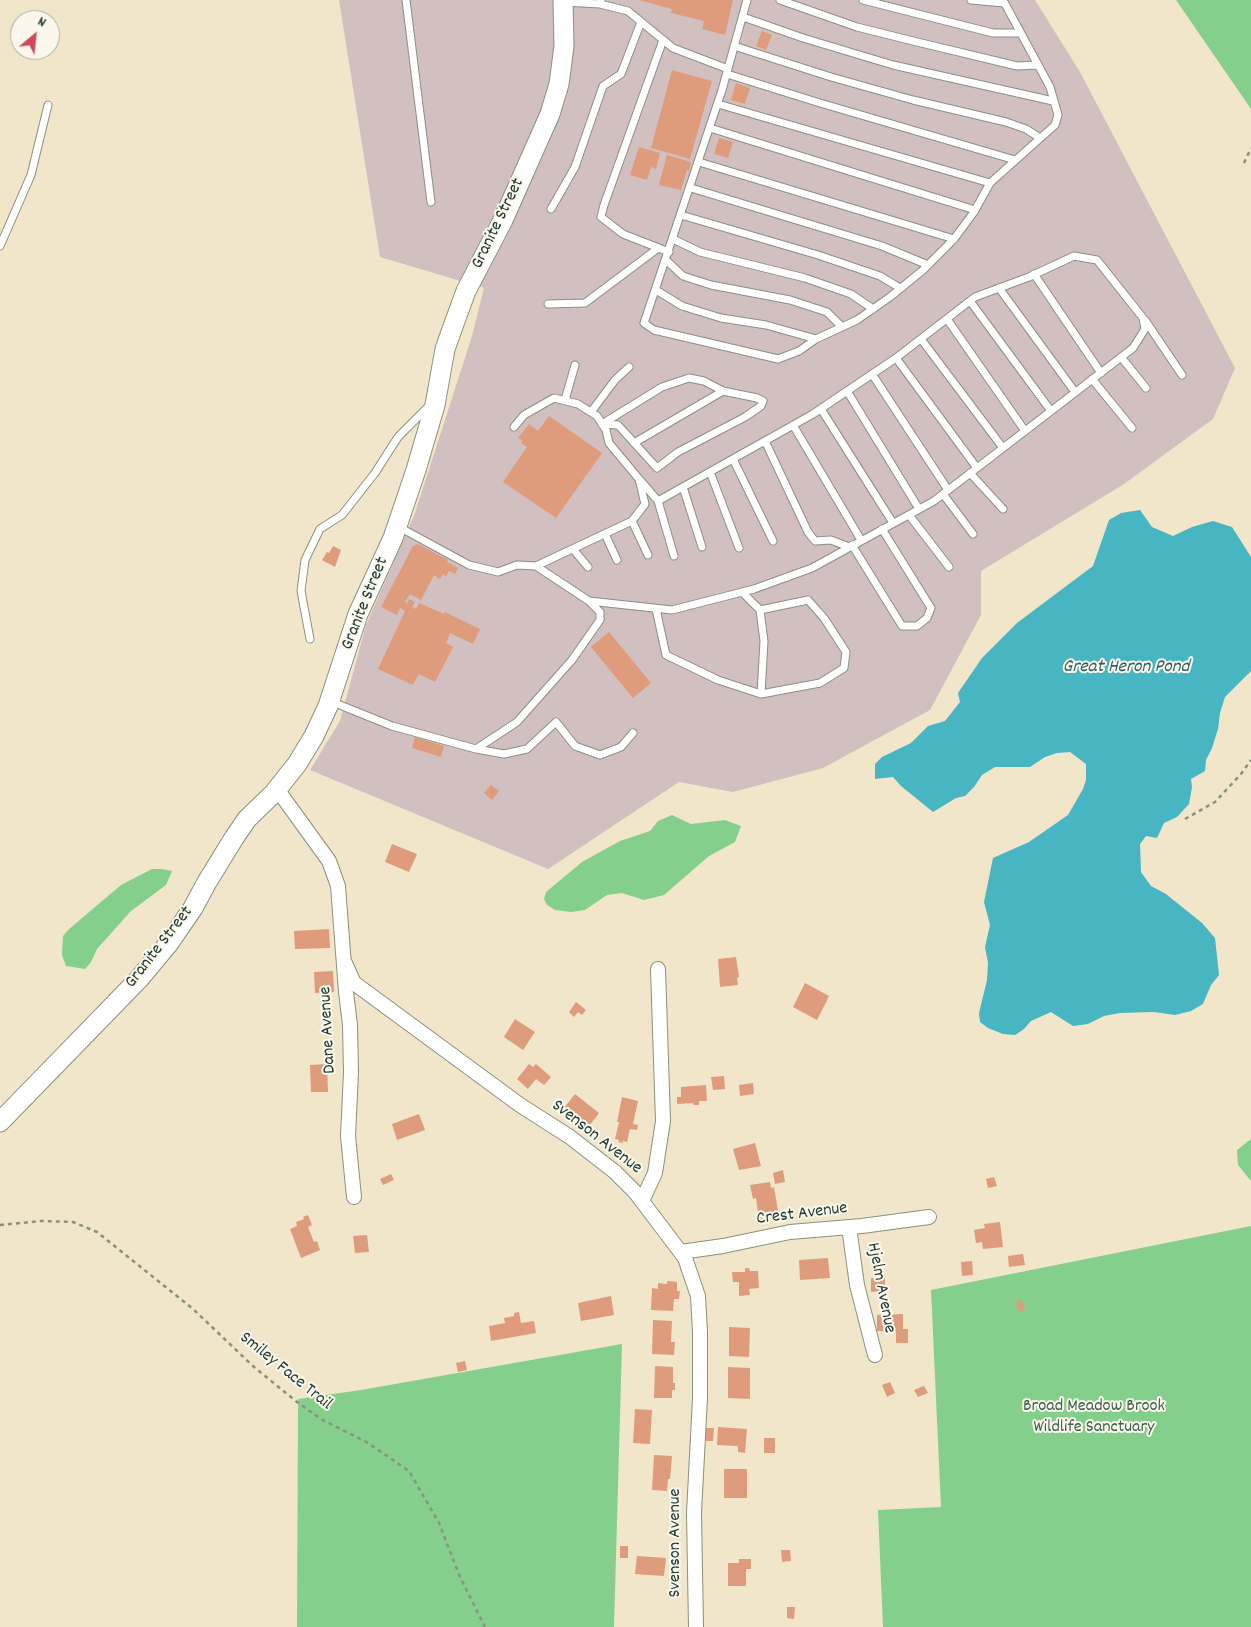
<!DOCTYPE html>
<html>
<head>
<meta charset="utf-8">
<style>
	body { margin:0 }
	#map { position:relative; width:1251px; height:1627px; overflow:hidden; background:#f1e6ca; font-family:Dekko,sans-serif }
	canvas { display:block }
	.north { position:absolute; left:10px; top:10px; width:50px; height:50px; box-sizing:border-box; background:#fbf7ec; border:1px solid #a3ada2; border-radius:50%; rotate:28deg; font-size:14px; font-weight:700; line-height:20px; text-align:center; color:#1f3d34 }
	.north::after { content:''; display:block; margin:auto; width:18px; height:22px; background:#d1495b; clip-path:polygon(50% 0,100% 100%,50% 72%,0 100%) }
</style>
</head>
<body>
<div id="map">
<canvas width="1251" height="1627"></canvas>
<div class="north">N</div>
</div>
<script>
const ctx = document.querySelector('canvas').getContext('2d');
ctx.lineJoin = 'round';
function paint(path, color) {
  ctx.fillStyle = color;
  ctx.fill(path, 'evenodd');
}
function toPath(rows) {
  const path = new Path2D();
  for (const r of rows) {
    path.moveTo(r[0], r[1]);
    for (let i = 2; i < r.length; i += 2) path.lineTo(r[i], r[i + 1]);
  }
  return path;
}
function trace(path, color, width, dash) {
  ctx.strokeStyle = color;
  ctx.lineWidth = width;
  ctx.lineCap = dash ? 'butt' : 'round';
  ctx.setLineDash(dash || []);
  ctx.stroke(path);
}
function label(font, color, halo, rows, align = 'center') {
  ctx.font = font + ' Dekko,sans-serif';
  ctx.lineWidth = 4;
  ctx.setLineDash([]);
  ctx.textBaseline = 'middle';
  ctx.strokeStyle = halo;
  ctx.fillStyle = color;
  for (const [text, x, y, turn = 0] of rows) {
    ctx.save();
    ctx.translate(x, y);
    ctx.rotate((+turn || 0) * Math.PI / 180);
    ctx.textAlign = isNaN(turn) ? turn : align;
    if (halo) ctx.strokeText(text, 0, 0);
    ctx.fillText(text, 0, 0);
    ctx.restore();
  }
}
paint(toPath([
	[339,0,1035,0,1080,72,1235,368,1213,419,1124,484,981,571,981,615,930,710,823,768,733,792,679,782,548,869,310,770,340,721,366,625,415,513,472,336,484,288,380,257]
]), '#d2bfbf');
paint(toPath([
	[1176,0,1251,0,1251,109],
	[672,815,691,824,725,820,741,826,735,842,709,856,664,895,644,900,622,893,607,895,585,910,571,912,555,910,547,905,544,899,546,892,582,862,620,841,650,831,658,821],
	[152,869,162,869,172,871,166,885,131,911,97,949,91,962,85,969,66,966,62,955,63,936,68,930,121,885],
	[1251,1139,1251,1181,1238,1165,1237,1150],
	[1251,1226,1251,1627,883,1627,878,1510,941,1507,931,1290],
	[622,1344,614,1627,297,1627,298,1399,361,1390]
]), '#85cf8c');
paint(toPath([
	[1140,510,1152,527,1173,536,1192,527,1213,521,1232,527,1251,557,1251,671,1225,697,1220,713,1218,729,1212,748,1206,760,1205,771,1191,779,1192,787,1189,804,1177,817,1164,823,1157,838,1146,836,1140,844,1141,872,1151,886,1166,894,1202,923,1215,938,1219,975,1211,985,1203,1004,1191,1011,1175,1015,1154,1012,1120,1013,1104,1016,1088,1024,1073,1026,1051,1012,1031,1021,1024,1029,1015,1035,1003,1034,988,1028,980,1022,979,1013,987,980,988,963,985,947,990,925,984,902,993,858,1029,842,1068,815,1083,789,1086,780,1086,764,1070,752,1057,753,1045,757,1030,767,995,767,982,775,974,787,965,796,956,798,933,812,901,786,893,777,875,779,875,764,882,757,911,743,928,726,945,721,960,702,958,693,982,658,1017,623,1093,566,1109,520,1121,513]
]), '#47b5c2');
paint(toPath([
	[639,0,733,0,725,35,702,29,704,21,671,13,672,9],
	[762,31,772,35,766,50,756,46],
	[672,70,712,81,690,159,651,148],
	[736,83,750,88,745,104,731,100],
	[719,138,733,142,728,158,714,154],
	[639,147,660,153,656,169,651,167,647,180,630,175],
	[667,155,691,162,689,171,687,170,681,190,659,185],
	[549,416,602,453,556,518,503,482,527,447,521,443,523,441,518,438,529,424,538,431],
	[418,544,448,560,447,562,458,568,455,574,449,571,446,576,443,574,440,579,434,575,421,600,410,594,405,602,407,604,409,599,415,602,412,607,416,609,419,603,444,614,445,612,480,629,473,644,450,633,446,643,453,647,435,682,419,674,413,685,378,669,405,611,400,608,397,615,381,607,413,546],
	[333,546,341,550,335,567,322,560,327,552,329,553],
	[609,632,651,683,633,698,591,647],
	[415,737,444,746,441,757,412,748],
	[491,785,499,791,492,800,484,793],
	[392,844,417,854,409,872,385,862],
	[329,929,330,948,295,949,294,931],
	[736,957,739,977,737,978,738,985,720,987,718,959],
	[333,971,334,992,315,993,314,972],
	[805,983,829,996,817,1020,793,1007],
	[576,1002,586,1010,582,1015,578,1012,574,1017,569,1012],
	[515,1019,535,1032,523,1050,504,1037],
	[327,1064,328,1092,311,1092,310,1065],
	[529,1064,533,1067,536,1064,551,1077,544,1085,536,1079,528,1089,517,1079],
	[724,1076,725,1089,713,1090,711,1077],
	[753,1083,754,1094,740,1096,739,1085],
	[706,1085,707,1101,699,1101,699,1105,694,1105,693,1103,677,1104,677,1097,681,1097,681,1087],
	[575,1094,599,1113,589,1126,584,1122,582,1125,569,1115,571,1113,564,1108],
	[622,1097,638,1101,633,1124,638,1125,637,1130,630,1129,627,1142,623,1141,623,1143,618,1142,619,1140,615,1139,619,1122,617,1122],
	[419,1114,425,1130,397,1140,392,1124],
	[755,1143,761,1166,739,1170,733,1149],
	[783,1170,785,1182,775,1184,773,1173],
	[391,1174,394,1180,383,1185,380,1179],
	[994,1177,997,1186,988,1188,986,1179],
	[770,1182,771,1188,774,1187,779,1216,759,1220,756,1198,753,1199,750,1185],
	[308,1215,312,1225,308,1227,314,1242,317,1241,320,1250,301,1258,290,1229,297,1226,296,1222,304,1219,303,1217],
	[1000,1222,1003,1247,983,1249,982,1242,976,1243,974,1230,985,1228,984,1224],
	[367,1235,369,1252,355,1253,353,1236],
	[1023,1254,1025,1265,1009,1267,1008,1256],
	[828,1258,830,1278,800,1280,799,1260],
	[972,1261,973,1275,962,1276,961,1262],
	[745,1268,749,1268,750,1271,758,1271,759,1288,749,1289,750,1295,739,1296,739,1282,733,1282,732,1272,745,1272],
	[871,1278,885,1278,885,1286,881,1286,881,1291,871,1292],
	[667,1281,677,1282,677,1291,680,1291,679,1299,674,1299,673,1311,651,1310,652,1288,658,1289,658,1283,667,1284],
	[611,1296,614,1315,581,1321,578,1303],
	[1022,1300,1025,1310,1019,1312,1016,1302],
	[519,1312,521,1323,534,1321,536,1333,491,1341,489,1326,505,1323,504,1318,514,1316,514,1313],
	[903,1314,903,1329,908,1329,908,1343,896,1343,896,1331,877,1331,877,1315],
	[653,1320,672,1321,671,1342,675,1342,674,1355,652,1354],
	[729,1327,750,1328,749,1357,729,1356],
	[465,1361,467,1370,458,1372,456,1363],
	[655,1366,673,1367,673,1383,675,1383,675,1390,672,1390,672,1398,654,1398],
	[728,1367,750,1368,750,1399,728,1398],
	[890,1382,895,1393,887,1397,882,1385],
	[924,1386,928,1393,918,1397,914,1390],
	[635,1409,652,1410,650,1444,633,1443],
	[718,1427,747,1429,745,1453,738,1452,738,1446,717,1445],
	[706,1428,714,1428,713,1441,706,1441],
	[764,1438,775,1438,775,1453,764,1453],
	[654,1455,672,1456,670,1479,668,1479,667,1491,652,1490],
	[724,1469,747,1469,747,1498,724,1498],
	[620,1546,628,1546,628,1558,620,1558],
	[781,1550,790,1550,791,1561,782,1562],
	[637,1556,666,1558,664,1576,635,1574],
	[739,1559,751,1559,751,1569,746,1569,746,1586,728,1586,728,1563,739,1563],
	[787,1607,795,1607,794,1619,787,1618]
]), '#de9c7c');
const lane = toPath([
	[406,0,431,202],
	[747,0,722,90,644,323,654,330,778,359,799,351,816,339,857,320,890,297,923,270,954,239,974,212,990,183,1055,125,1058,115,1050,87,1003,0],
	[780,0,857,27,913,41,1017,66,1037,65],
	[863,0,993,33,1020,33],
	[971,0,1004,3],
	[565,2,600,4,601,0],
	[600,4,628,11,673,48,728,69],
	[743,17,803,38,893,65,1053,101],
	[663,40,604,205,601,217,623,234,669,252],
	[734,46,831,77,913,100,1006,122,1026,129,1040,138],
	[727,74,820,103,1015,160],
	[718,104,990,183],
	[710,128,975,210],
	[699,162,954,239],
	[691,188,882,246,928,265],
	[551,209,575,167,603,86,621,74,641,22],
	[681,215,818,255,880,276,900,288],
	[673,239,700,252,805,278,851,294,873,309],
	[0,246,31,175,48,105],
	[666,260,683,276,711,285,790,300,827,312,842,327],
	[1034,274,1101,373],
	[999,288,1075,392],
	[656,290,682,306,721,318,766,325,816,339],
	[970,301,1051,411],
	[548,304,585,303,657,249],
	[947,319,1025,431],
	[1145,320,1182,375],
	[921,339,1003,448],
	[1121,357,1146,388],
	[896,358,977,468],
	[872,374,948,490],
	[689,378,704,381,723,391,757,398,763,401,761,406,745,417,678,452,657,468,618,425,602,424,662,387,689,378],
	[1092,379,1132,428],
	[847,391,919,509],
	[565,400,575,365],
	[821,409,893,523],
	[591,412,615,380,629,367],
	[793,425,861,540],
	[514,427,524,415,554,398,578,404,597,416,606,430,609,443,639,479,645,504,632,521,536,566],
	[765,441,808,532,815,541,831,540,849,547],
	[634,443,723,391],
	[733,459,773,541],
	[710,472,739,548],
	[970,473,1003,509],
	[641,481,658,501,674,556],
	[683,487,702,547],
	[943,494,973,534],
	[909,515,949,567],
	[632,521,648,555],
	[605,534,617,560],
	[852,545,902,626,917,626,927,618,931,608,882,529],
	[573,549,588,567],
	[589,601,672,610,754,589,812,568,934,501,1133,348,1145,329,1143,318,1097,260,1074,256,1029,277,975,297,896,358,813,414,658,501],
	[656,609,666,655,718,680,761,694,820,683,844,668,846,652,824,618,808,600,760,610,742,592],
	[760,610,764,641,761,694],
	[310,639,301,591,305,560,320,529,342,515,375,473,398,437,430,405],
	[330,701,392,726,476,749,517,722,572,660,600,620,600,612,589,601,536,566,517,565,498,572,469,565,399,527],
	[476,749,504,754,527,749,556,722,575,746,600,755,621,747,633,733]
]);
const street = toPath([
	[277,789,329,861,338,886,346,992,350,1025,351,1072,348,1136,354,1197],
	[345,963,354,983,520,1105,570,1137,615,1172,635,1192,685,1258,698,1296,700,1332,700,1398,694,1513,696,1627],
	[642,1201,655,1173,663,1121,658,969],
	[849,1227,857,1285,875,1355],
	[681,1252,723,1246,790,1232,862,1226,929,1217]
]);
const secondary = toPath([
	[0,1122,139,979,169,943,193,908,207,882,234,838,247,819,274,793,297,764,314,736,328,706,358,614,393,538,416,470,435,405,445,349,455,321,466,291,503,220,550,114,559,84,564,46,563,0]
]);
trace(lane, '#88927f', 9);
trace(street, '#88927f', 16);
trace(secondary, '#88927f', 21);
trace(toPath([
	[1244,163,1251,148],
	[1185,819,1215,802,1241,774,1251,760],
	[0,1225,41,1221,73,1222,97,1232,193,1309,254,1367,297,1402,321,1419,368,1443,409,1471,439,1523,460,1577,485,1627]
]), '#88927f', 2.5, [4, 4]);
trace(lane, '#fff', 7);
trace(street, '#fff', 14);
trace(secondary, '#fff', 19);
label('18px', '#1f3d34', '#fbf7ec', [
	["Granite Street",499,224,-64],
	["Granite Street",366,604,-68],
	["Granite Street",160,948,-52],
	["Dane Avenue",329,1030,-93],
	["Svenson Avenue",596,1138,38],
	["Crest Avenue",802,1215,-7],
	["Hjelm Avenue",880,1288,79],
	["Smiley Face Trail",285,1372,39],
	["Svenson Avenue",677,1543,-90]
]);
label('18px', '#38624a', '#fbf7ec', [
	["Broad Meadow Brook",1094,1408],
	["Wildlife Sanctuary",1094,1429]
]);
label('italic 19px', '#2b615f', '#fbf7ec', [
	["Great Heron Pond",1126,668]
]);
</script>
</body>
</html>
